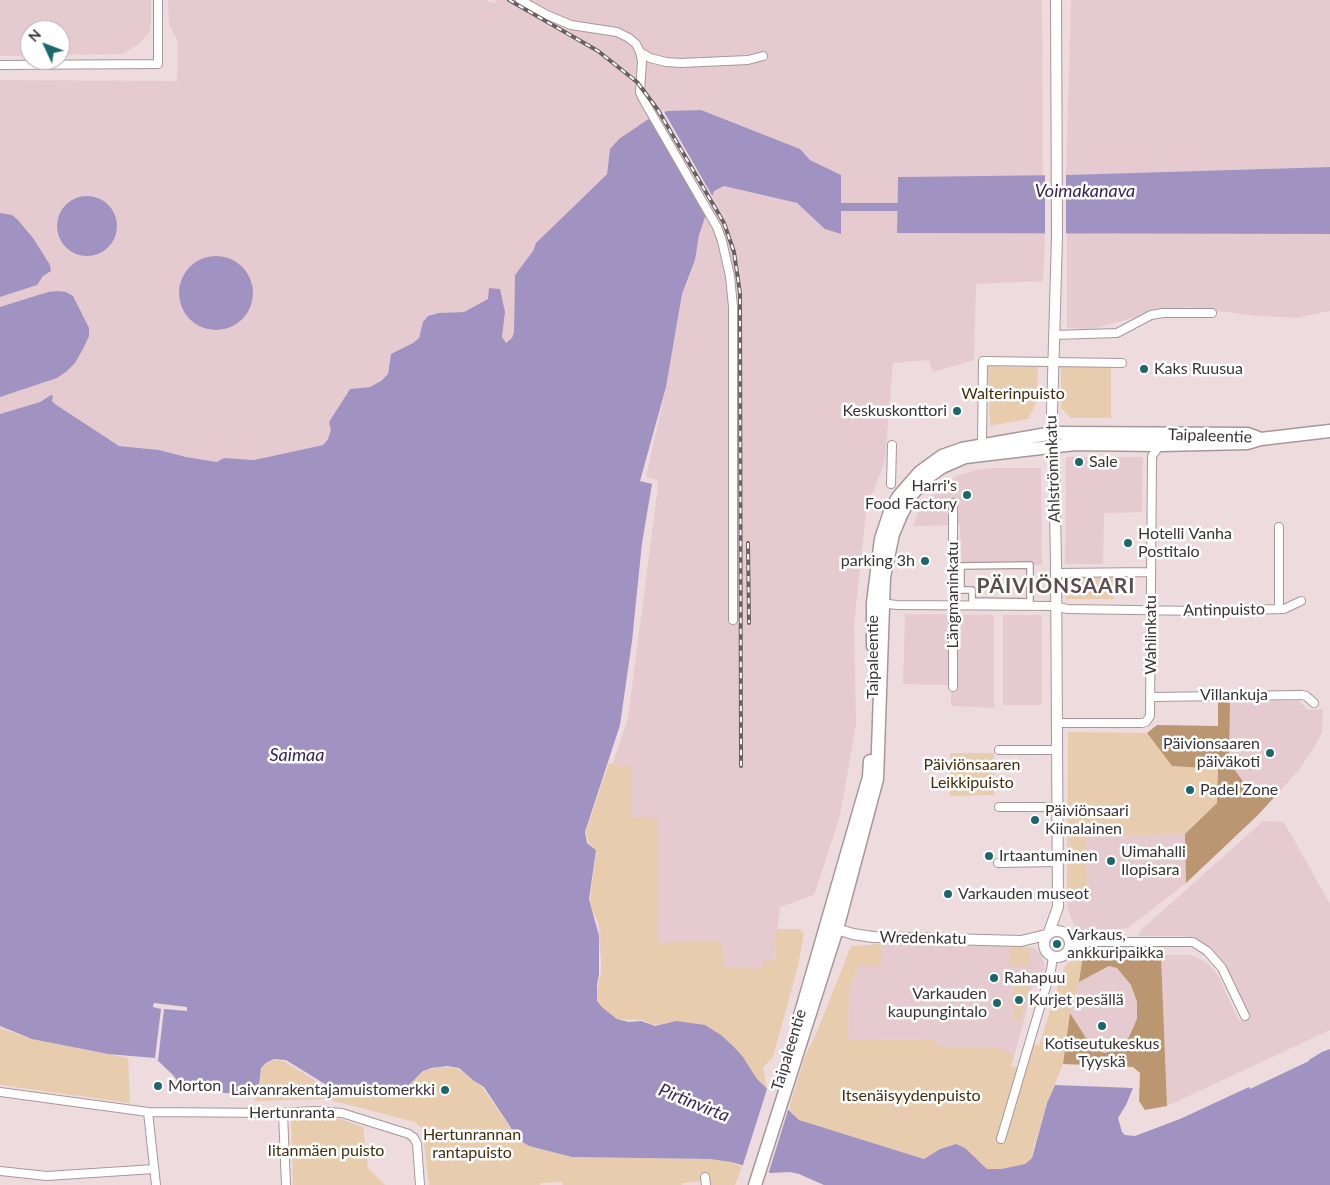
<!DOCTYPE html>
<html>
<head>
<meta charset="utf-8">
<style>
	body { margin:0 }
	#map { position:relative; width:1330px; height:1185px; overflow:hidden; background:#eedbde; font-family:Lato,sans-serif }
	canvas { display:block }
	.north { position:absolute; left:20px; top:20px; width:50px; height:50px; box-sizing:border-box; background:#fff; border:1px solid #b1aeaf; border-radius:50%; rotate:313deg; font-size:14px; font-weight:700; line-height:20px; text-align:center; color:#3b3436 }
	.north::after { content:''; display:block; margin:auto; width:18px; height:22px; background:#1b686c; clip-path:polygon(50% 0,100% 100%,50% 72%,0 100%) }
</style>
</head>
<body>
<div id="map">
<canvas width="1330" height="1185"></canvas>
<div class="north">N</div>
</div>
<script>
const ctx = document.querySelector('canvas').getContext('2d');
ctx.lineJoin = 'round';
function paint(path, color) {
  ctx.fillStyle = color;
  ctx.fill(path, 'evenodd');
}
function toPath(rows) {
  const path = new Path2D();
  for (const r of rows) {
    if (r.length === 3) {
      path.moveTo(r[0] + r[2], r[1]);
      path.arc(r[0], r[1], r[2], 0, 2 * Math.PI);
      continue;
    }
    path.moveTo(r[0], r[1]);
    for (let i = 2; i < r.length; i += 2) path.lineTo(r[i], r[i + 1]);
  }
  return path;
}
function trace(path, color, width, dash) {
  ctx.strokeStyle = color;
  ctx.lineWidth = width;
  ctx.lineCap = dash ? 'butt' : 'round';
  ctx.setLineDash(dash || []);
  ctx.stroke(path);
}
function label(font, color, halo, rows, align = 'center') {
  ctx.font = font + ' Lato,sans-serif';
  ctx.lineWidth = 5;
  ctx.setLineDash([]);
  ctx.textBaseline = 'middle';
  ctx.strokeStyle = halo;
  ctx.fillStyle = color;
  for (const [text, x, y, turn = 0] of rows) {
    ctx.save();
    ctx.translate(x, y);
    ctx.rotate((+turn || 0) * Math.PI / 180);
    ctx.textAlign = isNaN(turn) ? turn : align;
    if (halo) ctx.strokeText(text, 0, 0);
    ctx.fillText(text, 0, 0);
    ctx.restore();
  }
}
paint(toPath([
	[0,0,151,0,151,24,149,33,139,44,122,54,60,55,60,30,30,30,30,56,0,56],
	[168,0,484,0,499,4,494,0,1042,0,1043,176,898,177,897,233,1045,233,1043,281,976,284,974,360,933,372,929,360,893,363,885,460,866,512,854,625,856,724,840,816,814,895,780,907,774,961,759,1002,603,989,595,880,599,849,589,832,628,718,658,486,657,480,646,477,666,387,682,294,695,260,699,235,714,191,724,186,797,203,811,215,841,234,841,175,810,160,800,149,619,139,610,149,607,173,536,243,533,251,515,275,514,332,512,338,506,343,502,337,505,312,488,299,464,312,439,313,423,322,419,338,413,343,391,354,388,374,381,381,370,387,350,389,329,422,331,430,328,439,323,445,254,460,224,458,217,462,186,457,159,450,119,446,55,404,52,401,51,395,40,402,0,414,0,80,177,81,178,41,169,25],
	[1071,0,1330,0,1330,167,1066,175],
	[1067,233,1330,234,1330,311,1297,318,1249,315,1189,307,1162,310,1092,329,1067,328],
	[1066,457,1143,457,1142,512,1104,513,1103,564,1065,564],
	[992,468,1041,468,1042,565,961,566,960,525,913,526,918,512,927,499,940,488,956,476,976,470],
	[905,614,994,615,994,708,951,706,951,685,903,684],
	[1003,615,1042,615,1042,705,1003,705],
	[1230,700,1299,701,1308,710,1323,709,1322,732,1316,744,1299,770,1278,793,1245,784,1229,762],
	[1263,821,1284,822,1330,904,1330,1030,1167,1106,1161,955,1191,955,1206,962,1212,968,1219,977,1239,1021,1249,1018,1225,965,1211,949,1193,938,1182,936,1139,936,1141,930],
	[1185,834,1186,883,1128,928,1120,929,1082,930,1074,926,1068,909,1067,891,1086,891,1086,837],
	[949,942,1028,947,1034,948,1041,954,1045,966,1040,988,1033,986,1014,1057,999,1048,949,1048,935,1044,935,1040,848,1039,849,990,858,966,881,966,881,944],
	[1109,966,1117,968,1131,985,1137,1002,1137,1019,1128,1039,1115,1049,1105,1053,1097,1050,1088,1041,1070,1013,1079,982]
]), '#e5cbd0');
paint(toPath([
	[988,366,1038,367,1036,404,1028,419,990,426],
	[1061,367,1111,367,1111,418,1071,418,1061,408],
	[1065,572,1115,573,1114,599,1065,599],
	[1068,732,1147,733,1172,766,1218,769,1217,803,1185,834,1086,837,1087,891,1067,891],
	[950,753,994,753,994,795,950,796],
	[609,763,632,767,632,817,658,819,658,943,718,941,723,947,724,967,762,969,763,961,775,960,776,929,799,929,804,934,798,966,773,1057,766,1064,763,1068,767,1089,757,1079,743,1057,721,1035,676,1021,654,1025,642,1020,617,1019,603,1008,597,1000,598,985,601,972,601,928,592,910,590,899,596,850,588,842,586,831],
	[881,944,881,966,858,966,849,990,848,1039,935,1040,935,1044,949,1048,999,1048,1014,1056,1011,1066,1018,1068,997,1140,1004,1142,1032,1044,1039,1046,1062,973,1065,966,1071,961,1083,955,1079,982,1070,1013,1063,1064,1047,1103,1033,1150,1032,1158,1025,1164,1001,1169,987,1169,965,1148,956,1144,940,1149,924,1159,799,1120,789,1109,804,1059,816,1034,851,946],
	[1009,945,1029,947,1029,966,1010,966],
	[1022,978,1030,982,1019,1023,1014,1020,1013,1017,1013,988],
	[0,1028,28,1038,128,1058,130,1103,0,1085],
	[274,1060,284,1061,332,1091,349,1097,406,1088,424,1071,440,1067,457,1068,482,1087,519,1140,529,1146,572,1157,710,1159,731,1162,742,1167,735,1185,711,1185,711,1181,682,1183,682,1185,563,1185,562,1182,541,1183,540,1185,429,1185,424,1144,430,1136,415,1122,326,1099,255,1101,254,1094,258,1094,262,1066],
	[315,1116,337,1118,363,1127,368,1168,385,1185,293,1185,291,1118]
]), '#e8ccae');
paint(toPath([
	[1230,700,1229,762,1245,784,1278,793,1259,814,1186,883,1185,834,1217,803,1218,769,1172,766,1147,733,1157,725,1218,726,1218,701],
	[1083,955,1161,955,1167,1106,1145,1110,1139,1101,1140,1073,1133,1067,1063,1064,1070,1013,1088,1041,1097,1050,1105,1053,1115,1049,1128,1039,1137,1019,1137,1002,1131,985,1117,968,1109,966,1079,982]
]), '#ba9770');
paint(toPath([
	[701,110,800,149,810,160,841,175,841,234,825,229,797,203,724,186,714,191,699,235,695,260,682,294,666,387,640,481,652,484,642,543,632,641,620,725,585,832,587,843,596,850,589,899,599,936,599,975,597,984,597,1001,603,1008,617,1019,629,1022,641,1021,655,1026,676,1021,705,1025,721,1035,734,1047,743,1057,757,1079,799,1120,924,1159,940,1149,956,1144,965,1148,987,1169,1001,1169,1025,1164,1032,1158,1047,1103,1055,1085,1133,1088,1126,1105,1118,1118,1122,1132,1125,1135,1135,1136,1180,1119,1249,1087,1250,1089,1309,1061,1309,1060,1322,1052,1330,1049,1330,1185,824,1185,799,1174,790,1172,771,1173,731,1162,710,1159,572,1157,529,1146,519,1140,484,1087,474,1081,459,1068,447,1066,432,1068,423,1071,405,1089,350,1096,336,1091,286,1060,274,1059,266,1063,261,1068,258,1094,195,1092,178,1086,176,1079,173,1075,155,1058,108,1054,32,1039,0,1026,0,414,40,402,51,395,53,396,52,401,55,404,119,446,159,450,186,457,217,462,224,458,254,460,323,445,328,439,331,430,329,422,350,389,370,387,381,381,388,374,391,354,413,343,419,338,423,322,428,316,439,313,464,312,488,299,489,288,500,289,505,312,502,337,506,343,512,338,514,332,515,275,533,251,536,243,607,174,610,149,619,139,647,120,667,111],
	[1330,167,1330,234,897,233,898,177,1066,175],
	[87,226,30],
	[0,213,12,215,17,219,33,238,50,265,51,271,43,276,37,285,0,297],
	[216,293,37],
	[58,291,66,292,73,296,89,328,89,336,84,347,75,363,67,371,57,378,0,397,0,307,48,292]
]), '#a093c1');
paint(toPath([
	[663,110,714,199,707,219,649,117],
	[1045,173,1066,173,1066,235,1045,235],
	[154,1003,187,1007,187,1011,164,1009,158,1061,155,1058,161,1009,153,1007],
	[768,1086,789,1107,768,1175,742,1168]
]), '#eedbde');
trace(toPath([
	[841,207,906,207]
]), '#a093c1', 8);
const pedestrian = toPath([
	[1030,565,1030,602,972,601,972,590,961,590,961,566,1030,565]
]);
const minor = toPath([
	[520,0,547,15,571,25,617,32,629,38,636,44,640,52,642,61,640,92,643,99,717,227,722,241,730,276,733,307,733,620],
	[640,52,650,58,666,62,681,63,748,60,763,56],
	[0,65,158,64,158,0],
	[1053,335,1117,333,1151,315,1163,313,1212,313],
	[982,441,983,361,1122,363],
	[891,484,892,445],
	[953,503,953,687],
	[1056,573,1151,572],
	[880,603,897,605,1055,606,1067,609,1201,611,1284,609,1301,601],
	[1279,609,1279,527],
	[1150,697,1302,695,1306,696,1314,703],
	[1056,723,1142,723,1146,722,1150,716,1152,456,1160,445],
	[999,750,1057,750],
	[999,807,1056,807],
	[998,863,1057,862],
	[1069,937,1090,942],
	[1070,946,1090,942,1193,942,1207,951,1222,968,1245,1016],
	[0,1092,148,1112,274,1113,316,1111,342,1113,409,1134,414,1138,417,1144,420,1185],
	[148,1112,156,1185],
	[283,1113,286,1185],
	[1001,1139,1051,970,1053,957],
	[0,1171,47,1176,154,1169],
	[705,1177,706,1185]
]);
const tertiary = toPath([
	[830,927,853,934,873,937,1021,941,1046,935],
	[1057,944,13],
	[1049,932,1058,907,1056,564,1054,447,1052,413,1057,236,1056,0]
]);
const trunk = toPath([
	[873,646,873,603,881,539,891,509,899,496,920,472,942,456,962,449,1053,433,1248,434,1261,439],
	[800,1016,869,777,870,761],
	[755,1185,837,929,877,779,884,577,893,534,901,515,912,494,928,477,942,467,965,457,1075,444,1160,445,1247,443,1261,439,1330,431]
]);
trace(pedestrian, '#a8979a', 8);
trace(minor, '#a8979a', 10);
trace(tertiary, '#a8979a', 12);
trace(trunk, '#a8979a', 15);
trace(pedestrian, '#fff', 5.5);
trace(minor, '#fff', 8);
trace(tertiary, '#fff', 10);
trace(trunk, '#fff', 12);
const rail = toPath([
	[509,0,598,51,637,82,658,110,724,223,734,252,740,293,741,766],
	[748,543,749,623]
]);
trace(rail, '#6a6062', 4);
trace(rail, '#fff', 2, [5.5]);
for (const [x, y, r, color] of [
	[1144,369,5,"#1b686c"],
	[957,411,5,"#1b686c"],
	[1079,462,5,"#1b686c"],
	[967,495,5,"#1b686c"],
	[1128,543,5,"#1b686c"],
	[925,561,5,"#1b686c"],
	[1270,753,5,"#1b686c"],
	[1190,790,5,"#1b686c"],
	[1035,820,5,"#1b686c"],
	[989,856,5,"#1b686c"],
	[1111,861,5,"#1b686c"],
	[948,894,5,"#1b686c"],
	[1057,944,5,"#1b686c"],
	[994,978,5,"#1b686c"],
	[1019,1000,5,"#1b686c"],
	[997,1003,5,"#1b686c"],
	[1102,1026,5,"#1b686c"],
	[158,1086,5,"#1b686c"],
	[445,1090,5,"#1b686c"]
]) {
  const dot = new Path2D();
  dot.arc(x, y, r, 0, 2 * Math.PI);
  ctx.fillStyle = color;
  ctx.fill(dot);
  trace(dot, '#fff', 2);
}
label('16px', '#3b3436', '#fff', [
	["Kaks Ruusua",1154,369],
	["Keskuskonttori",947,411,"right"],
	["Sale",1089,462],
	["Harri's",957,486,"right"],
	["Food Factory",957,504,"right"],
	["Hotelli Vanha",1138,534],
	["Postitalo",1138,552],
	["parking 3h",915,561,"right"],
	["Päivionsaaren",1260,744,"right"],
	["päiväkoti",1260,762,"right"],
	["Padel Zone",1200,790],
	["Päiviönsaari",1045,811],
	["Kiinalainen",1045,829],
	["Uimahalli",1121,852],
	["Ilopisara",1121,870],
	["Irtaantuminen",999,856],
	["Varkauden museot",958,894],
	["Varkaus,",1067,935],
	["ankkuripaikka",1067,953],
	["Rahapuu",1004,978],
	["Varkauden",987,994,"right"],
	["kaupungintalo",987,1012,"right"],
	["Kurjet pesällä",1029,1000],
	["Kotiseutukeskus",1102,1044,"center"],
	["Tyyskä",1102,1062,"center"],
	["Morton",168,1086],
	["Laivanrakentajamuistomerkki",435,1090,"right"]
], 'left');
label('16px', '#462d0c', '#fff', [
	["Walterinpuisto",1013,394],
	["Päiviönsaaren",972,765],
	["Leikkipuisto",972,783],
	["Itsenäisyydenpuisto",911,1096],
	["Hertunrannan",472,1135],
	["rantapuisto",472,1153],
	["Iitanmäen puisto",326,1151]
]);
label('16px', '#3b3436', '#fff', [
	["Taipaleentie",1210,436,2],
	["Ahlströminkatu",1053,469,-92],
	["Längmaninkatu",953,595,-90],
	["Antinpuisto",1224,610,-1],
	["Wahlinkatu",1151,635,-90],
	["Taipaleentie",873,657,-90],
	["Villankuja",1234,695],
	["Wredenkatu",923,938,1],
	["Taipaleentie",789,1050,-73],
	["Hertunranta",292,1113]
]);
label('italic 18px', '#38225b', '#fff', [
	["Voimakanava",1085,191],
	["Saimaa",297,755],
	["Pirtinvirta",694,1103,22]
]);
ctx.letterSpacing = '1px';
label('bold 21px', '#5c4c50', '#fff', [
	["PÄIVIÖNSAARI",1056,586]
]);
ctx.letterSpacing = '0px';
</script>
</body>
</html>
